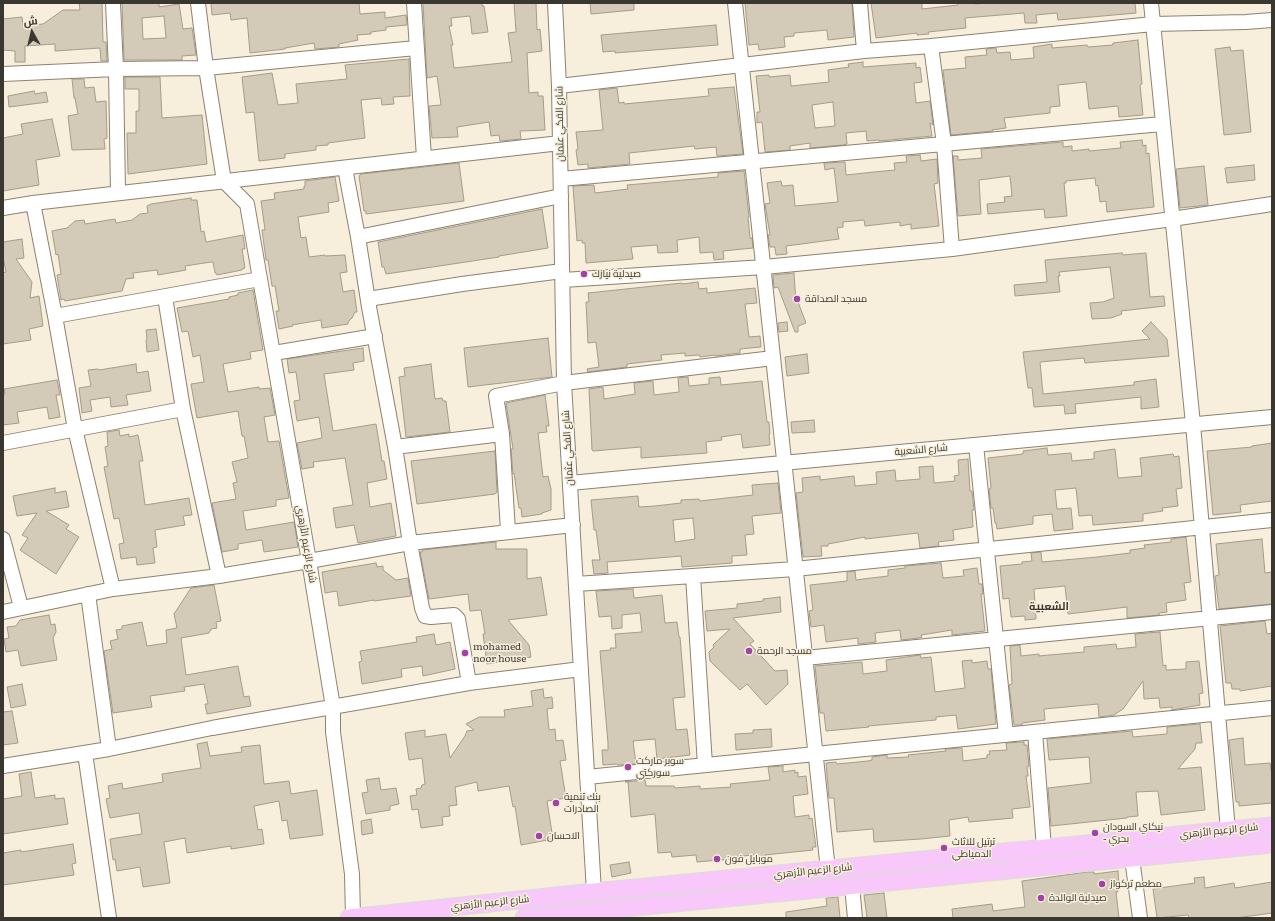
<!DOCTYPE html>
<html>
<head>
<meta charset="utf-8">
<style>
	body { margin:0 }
	#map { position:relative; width:1275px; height:921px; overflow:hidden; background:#f7efdb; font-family:Literata,Cairo,serif }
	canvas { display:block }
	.frame { position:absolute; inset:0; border:4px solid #3a3730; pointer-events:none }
	.north { position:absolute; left:12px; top:12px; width:40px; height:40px; -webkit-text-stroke:3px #f7efdb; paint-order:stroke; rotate:352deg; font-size:11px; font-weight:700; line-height:16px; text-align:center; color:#3a3730 }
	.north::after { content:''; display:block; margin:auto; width:14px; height:18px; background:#3a3730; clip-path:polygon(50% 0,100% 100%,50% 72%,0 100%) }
</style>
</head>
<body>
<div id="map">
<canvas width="1275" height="921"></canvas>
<div class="frame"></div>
<div class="north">ش</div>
</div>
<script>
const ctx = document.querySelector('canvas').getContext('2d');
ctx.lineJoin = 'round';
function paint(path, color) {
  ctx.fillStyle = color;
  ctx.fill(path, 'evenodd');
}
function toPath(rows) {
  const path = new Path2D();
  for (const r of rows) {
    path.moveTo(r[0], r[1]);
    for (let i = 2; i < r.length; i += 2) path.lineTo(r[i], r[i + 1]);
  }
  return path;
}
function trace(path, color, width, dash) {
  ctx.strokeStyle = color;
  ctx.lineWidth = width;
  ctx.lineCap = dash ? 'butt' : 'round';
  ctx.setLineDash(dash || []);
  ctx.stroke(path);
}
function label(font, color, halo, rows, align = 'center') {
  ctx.font = font + ' Literata,Cairo,serif';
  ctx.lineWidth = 3;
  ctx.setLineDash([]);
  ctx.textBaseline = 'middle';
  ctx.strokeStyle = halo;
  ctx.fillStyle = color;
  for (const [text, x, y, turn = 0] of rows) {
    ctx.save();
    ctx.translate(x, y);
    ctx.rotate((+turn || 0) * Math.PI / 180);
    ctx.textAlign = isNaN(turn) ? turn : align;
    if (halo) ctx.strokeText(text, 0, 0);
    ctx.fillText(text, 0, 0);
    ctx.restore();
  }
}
const building = toPath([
	[79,3,102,3,103,42,106,42,107,61,101,61,100,48,55,51,55,44,25,46,25,62,15,62,15,51,3,50,3,19,22,17,23,26,43,24,63,10,80,10,79,3],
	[122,3,159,3,159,7,179,4,183,29,192,28,196,55,182,56,182,60,124,60,122,3],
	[164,16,166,38,143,39,142,18,164,16],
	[211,3,359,3,360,14,385,12,385,18,406,15,407,25,386,27,386,30,371,32,371,34,357,35,358,40,339,44,339,47,315,49,314,43,285,48,285,49,250,53,247,18,231,20,230,13,212,15,211,3],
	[423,3,482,3,482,6,484,6,488,32,472,34,470,16,451,18,452,26,449,26,453,45,451,45,454,68,512,62,508,33,516,32,514,3,536,3,537,30,540,29,542,51,527,53,529,93,538,92,538,96,543,96,545,130,520,131,521,139,500,141,499,135,491,136,489,122,457,127,458,137,432,138,429,106,441,105,437,76,427,78,423,3],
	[590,3,634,3,634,10,591,14,590,3],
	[745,3,852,3,854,37,828,40,827,30,794,33,794,36,784,37,785,47,759,50,758,44,749,45,745,3],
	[871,3,922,3,922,9,958,5,958,3,974,3,975,4,987,3,1135,3,1136,13,1058,20,1057,13,1036,15,1037,23,1025,23,1024,13,965,18,966,28,928,32,929,34,917,35,917,33,876,38,871,3],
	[716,25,718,45,615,53,615,51,603,52,601,35,716,25],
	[1138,40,1142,84,1140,85,1143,115,1119,117,1118,106,1089,109,1086,82,1058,85,1060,106,1050,107,1050,113,1004,118,1006,128,992,130,993,131,951,135,943,70,966,68,965,57,987,55,986,49,996,48,997,53,1010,52,1011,60,1034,58,1033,47,1052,44,1052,48,1087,45,1088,47,1113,45,1113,43,1138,40],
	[1230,47,1231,51,1243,50,1251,132,1224,135,1215,49,1230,47],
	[409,59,410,96,393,97,394,104,382,105,381,98,361,100,365,138,328,143,328,145,316,146,316,150,285,154,285,158,259,161,254,112,246,113,242,77,272,73,278,105,298,103,296,84,347,79,345,65,409,59],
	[863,62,863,67,916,63,916,68,920,67,922,82,914,83,916,103,930,101,933,125,930,123,932,136,879,141,879,140,867,141,866,131,846,133,847,144,843,145,810,148,810,143,790,146,790,150,765,152,762,122,757,123,757,112,760,112,756,76,769,75,769,77,790,75,791,86,829,82,828,70,849,67,848,64,863,62],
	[833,102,835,126,815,128,812,105,833,102],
	[125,77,160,77,162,118,202,115,207,164,128,174,127,133,136,133,136,111,139,111,139,89,125,89,125,77],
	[72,79,84,79,85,88,94,87,96,102,106,101,107,138,104,139,105,149,72,150,68,116,78,114,75,98,74,98,72,79],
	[734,87,743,154,717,156,716,147,695,149,694,146,629,153,630,164,588,168,588,164,578,165,576,150,578,149,576,132,603,130,599,90,617,88,619,103,624,102,624,104,709,96,708,89,734,87],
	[34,91,35,94,46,92,48,102,9,107,8,96,34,91],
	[52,119,60,156,36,160,39,185,3,191,3,138,23,134,21,124,52,119],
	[1142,140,1143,146,1146,145,1146,154,1149,153,1154,207,1107,212,1106,201,1100,202,1098,185,1096,186,1095,178,1066,181,1066,183,1064,183,1067,216,1045,218,1044,209,988,214,987,204,1005,202,1004,197,1012,196,1010,176,979,180,981,214,958,216,953,156,958,156,958,160,982,158,981,149,1063,142,1063,147,1072,146,1072,151,1089,149,1089,151,1121,148,1120,142,1142,140],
	[920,155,921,161,937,159,938,183,934,184,939,226,911,229,911,224,900,226,900,222,865,226,864,220,843,222,843,227,837,228,839,239,786,246,787,254,776,255,775,247,770,247,768,235,770,235,765,204,770,203,767,183,781,181,782,186,793,185,795,206,838,202,834,168,825,170,824,163,845,162,846,175,874,172,895,170,894,163,907,162,906,156,920,155],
	[459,163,464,201,366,214,366,211,364,211,359,176,361,174,459,163],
	[1254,165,1255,180,1227,183,1225,168,1254,165],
	[1204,166,1208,205,1180,208,1176,169,1204,166],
	[744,171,749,217,748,217,750,238,752,238,753,248,723,251,724,259,714,260,713,252,700,253,699,237,677,240,678,252,658,253,657,245,631,247,633,259,586,263,585,243,582,243,582,240,577,241,573,186,594,185,595,193,628,189,627,185,718,177,718,173,744,171],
	[335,177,339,201,328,203,329,212,298,217,301,238,306,237,309,257,325,255,325,256,345,255,347,272,340,273,343,292,354,290,357,312,355,312,352,318,348,322,348,324,322,328,321,320,292,325,293,326,279,329,276,311,279,311,275,286,272,286,268,260,266,260,262,230,265,230,261,201,275,199,274,193,304,189,304,186,305,186,305,181,335,177],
	[191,198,191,200,197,200,201,232,204,231,206,242,243,235,245,249,242,249,245,268,242,269,242,270,217,275,216,273,215,273,213,262,211,262,185,266,186,270,158,275,157,270,133,273,134,278,126,279,122,291,65,301,64,299,61,300,57,275,61,274,58,254,56,255,52,231,67,228,75,221,84,220,85,224,115,219,116,223,132,220,140,214,148,213,147,206,151,204,191,198],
	[542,209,548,248,499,256,499,257,386,274,384,267,382,267,378,242,542,209],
	[22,239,24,258,16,259,32,282,30,298,39,296,43,326,29,329,31,340,3,344,3,273,6,272,3,257,3,242,22,239],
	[1122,253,1123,255,1146,253,1150,297,1164,296,1165,306,1121,311,1122,314,1111,318,1092,319,1090,303,1103,302,1114,298,1110,267,1059,272,1060,276,1058,276,1060,292,1015,296,1014,285,1047,282,1045,260,1122,253],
	[794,273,796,303,798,302,806,323,798,326,798,332,795,332,778,287,774,288,773,275,794,273],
	[698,282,699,289,707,288,707,293,755,288,757,303,745,304,749,337,760,336,761,347,740,349,740,353,715,356,715,355,700,357,699,355,685,356,685,353,661,355,662,360,627,364,627,367,588,372,587,369,599,367,596,342,588,343,586,302,589,302,588,293,682,283,682,284,698,282],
	[253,290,263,350,250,352,251,359,223,364,228,392,259,387,259,389,270,388,275,415,264,417,268,442,279,441,289,498,276,500,276,506,243,511,246,530,294,522,298,547,264,552,262,540,238,544,238,549,222,552,212,503,236,499,233,483,237,482,232,462,248,458,244,436,242,436,238,411,197,418,191,384,204,382,200,355,193,357,188,331,182,332,177,308,229,299,229,297,238,295,238,293,253,290],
	[787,322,788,331,779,332,778,323,787,322],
	[1151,322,1167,339,1169,356,1085,363,1084,358,1040,362,1043,394,1134,385,1134,382,1156,379,1159,407,1141,409,1141,397,1075,404,1076,413,1065,414,1064,405,1034,407,1032,388,1028,388,1023,352,1150,339,1142,331,1151,322],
	[156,329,159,350,147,352,146,340,147,339,146,330,156,329],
	[548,338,552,377,468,387,464,348,548,338],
	[363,348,364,361,353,363,354,370,324,374,333,431,376,424,382,461,384,461,387,479,367,483,370,507,391,503,396,536,358,543,354,525,336,528,333,508,353,505,345,458,313,462,314,467,302,469,297,443,322,438,319,417,297,421,294,401,300,400,296,372,289,373,287,359,363,348],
	[807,354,809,373,787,376,785,357,807,354],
	[136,364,137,373,148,371,151,391,126,395,128,405,111,407,110,397,90,400,92,411,82,413,79,388,91,386,88,370,98,369,99,370,136,364],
	[431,364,435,399,442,398,443,401,446,401,450,432,406,437,399,377,405,376,404,368,431,364],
	[688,377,689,386,709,384,709,378,720,377,721,385,762,381,767,422,769,422,770,434,769,434,770,445,743,448,741,434,721,437,722,440,706,442,707,453,641,458,641,447,593,451,592,450,589,389,603,387,604,399,635,394,634,383,653,381,654,395,679,392,678,378,688,377],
	[57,380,60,395,56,395,60,417,49,419,47,407,17,412,19,423,3,425,3,394,5,394,4,389,57,380],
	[545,395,549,426,546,426,547,432,538,433,543,477,548,476,551,489,551,510,542,513,542,514,522,517,521,508,519,508,514,473,513,474,511,449,513,449,506,403,545,395],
	[814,420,815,432,792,433,791,422,814,420],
	[119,430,120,436,129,434,129,437,138,435,143,461,139,461,145,505,189,498,192,515,183,516,185,525,155,530,157,547,153,548,155,563,137,565,136,557,121,559,119,544,124,543,119,518,114,519,104,467,108,466,105,447,108,446,107,432,119,430],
	[1272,443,1272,501,1240,505,1241,512,1213,515,1207,451,1252,447,1252,446,1272,443],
	[1047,448,1048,455,1071,453,1072,461,1094,459,1094,452,1115,449,1118,478,1142,476,1140,458,1173,454,1174,457,1179,456,1182,488,1176,489,1178,506,1162,508,1163,511,1143,514,1143,521,1093,525,1092,515,1079,516,1076,488,1055,490,1057,509,1071,508,1073,529,1054,531,1052,514,1033,516,1033,524,997,529,996,523,995,523,993,508,991,508,989,489,991,488,988,458,1023,454,1023,451,1047,448],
	[495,451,497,492,495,494,417,504,411,461,495,451],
	[968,459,970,491,972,491,974,510,972,510,973,527,953,530,954,540,938,542,939,546,920,548,918,533,865,539,865,537,828,544,828,546,821,546,822,556,803,557,796,493,803,492,802,478,820,476,820,480,854,476,855,486,877,484,876,472,895,470,896,481,920,479,919,467,933,466,934,483,955,481,954,476,959,475,958,460,968,459],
	[778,483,781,513,752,516,754,534,745,535,747,555,732,556,732,563,682,567,681,556,670,557,607,562,608,573,594,574,592,560,600,560,596,530,594,530,591,500,638,496,639,507,655,506,681,503,681,500,699,499,700,501,753,495,752,485,778,483],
	[693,518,695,539,675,542,673,520,693,518],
	[55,488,55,493,66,491,69,507,46,511,69,525,66,529,79,537,56,574,20,550,28,538,22,535,37,513,17,516,13,496,55,488],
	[1186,537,1191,582,1184,583,1186,600,1166,603,1167,612,1159,613,1159,615,1127,618,1127,607,1068,614,1065,586,1034,589,1036,619,1025,620,1025,616,1011,617,1009,598,1003,599,1000,566,1022,564,1022,562,1032,561,1031,553,1041,552,1042,562,1097,557,1130,553,1130,550,1145,548,1144,545,1171,542,1171,539,1186,537],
	[1262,539,1265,573,1272,572,1272,604,1219,609,1215,576,1219,575,1216,544,1262,539],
	[496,542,496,549,527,549,527,579,541,577,547,615,508,620,529,645,531,657,487,664,483,634,485,634,481,610,470,611,468,594,429,599,420,552,422,552,422,550,496,542],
	[376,563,377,567,383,566,383,570,396,580,408,578,411,596,374,601,374,600,339,606,337,591,325,593,322,572,376,563],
	[941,563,943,578,964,576,963,570,977,568,979,584,982,584,983,594,981,594,985,631,952,635,952,630,921,635,922,637,919,638,901,640,900,630,875,633,876,642,858,644,858,638,826,642,824,625,811,627,809,611,813,610,810,585,847,581,847,572,855,571,856,580,863,579,888,576,888,570,905,568,905,566,941,563],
	[214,585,221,621,216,622,217,628,211,629,209,633,181,638,186,675,238,666,244,697,249,696,251,706,207,714,205,704,208,704,204,684,184,687,185,691,150,696,152,707,113,713,104,651,112,649,110,641,118,639,116,630,122,629,122,626,142,622,147,646,167,643,166,630,177,628,174,614,191,588,214,585],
	[633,589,634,598,662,595,665,623,677,622,679,637,680,637,685,697,673,698,676,730,687,729,690,755,657,759,655,739,633,741,636,764,618,765,617,764,603,765,602,750,608,750,608,743,600,651,611,650,610,648,616,648,615,634,642,632,640,613,622,615,622,628,612,629,611,616,599,617,596,591,633,589],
	[780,597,781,612,733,618,754,641,750,644,775,671,787,670,788,684,766,705,747,684,740,690,710,661,709,652,714,647,713,645,730,629,707,631,705,611,737,608,737,604,763,601,763,599,780,597],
	[49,615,51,625,55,624,56,632,53,638,57,660,21,666,18,650,6,652,4,639,9,638,7,627,16,626,20,620,49,615],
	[1265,621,1267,634,1272,633,1272,686,1240,691,1240,689,1232,689,1231,683,1226,683,1220,626,1265,621],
	[1160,632,1163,666,1166,665,1166,670,1186,669,1186,662,1199,661,1203,693,1199,694,1200,705,1172,710,1172,707,1160,708,1159,698,1144,699,1143,681,1123,709,1114,715,1099,717,1098,704,1044,709,1045,720,1022,723,1022,725,1014,725,1009,685,1012,684,1010,646,1020,645,1021,656,1039,654,1039,656,1049,655,1084,652,1084,647,1116,644,1117,649,1136,647,1135,634,1160,632],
	[434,634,436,645,450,642,455,669,423,676,422,666,401,669,402,677,362,684,359,662,362,661,360,651,417,642,416,637,434,634],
	[920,655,921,658,931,657,935,692,965,688,962,661,972,660,972,663,987,661,988,669,991,669,996,724,958,729,956,715,936,717,936,720,868,726,869,727,826,731,824,713,820,713,815,666,862,662,863,674,887,671,886,660,920,655],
	[22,684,26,705,11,708,7,687,22,684],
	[543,689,544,698,552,697,553,708,547,709,549,730,555,729,556,741,563,740,566,760,560,761,566,798,547,801,553,839,521,845,515,806,513,807,509,786,478,791,477,782,455,787,457,805,449,806,450,816,442,817,443,825,421,828,418,809,412,810,410,796,417,795,416,789,421,788,422,785,425,784,422,758,409,760,405,733,425,730,425,737,446,734,450,758,465,736,467,731,474,730,466,724,479,717,505,717,504,710,533,706,531,691,543,689],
	[12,711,18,743,3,745,3,712,12,711],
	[1200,724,1202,743,1196,743,1195,749,1178,769,1201,767,1205,810,1161,815,1158,791,1136,792,1138,816,1127,817,1127,818,1051,826,1048,788,1091,783,1089,757,1049,760,1047,739,1132,731,1133,737,1167,734,1167,727,1200,724],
	[771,729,772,747,736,750,735,734,753,733,753,730,771,729],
	[1243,738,1245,765,1270,763,1272,775,1272,803,1239,806,1239,802,1236,802,1229,740,1243,738],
	[207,742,210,756,242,752,241,747,260,745,264,784,289,781,291,794,317,790,323,835,290,839,287,820,282,821,279,801,254,806,258,830,262,829,264,844,231,849,231,846,187,853,185,838,164,842,170,883,143,887,140,867,117,871,115,859,113,860,110,839,142,834,139,813,110,818,106,799,110,798,108,786,122,783,123,789,163,782,162,774,201,768,197,744,207,742],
	[1024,742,1024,745,1027,745,1028,755,1029,766,1027,767,1028,776,1026,776,1030,807,1012,809,1013,818,969,822,968,817,949,820,950,836,921,839,874,842,873,829,837,832,834,798,829,798,826,763,836,762,837,764,868,761,872,760,872,757,887,755,887,758,909,757,908,755,946,751,945,749,962,748,963,761,987,758,987,755,990,754,989,751,1007,750,1006,743,1024,742],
	[783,766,783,772,795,770,795,773,798,772,798,777,806,776,808,794,793,796,795,817,809,815,809,819,812,818,816,847,812,847,813,850,765,855,765,859,755,860,754,855,731,857,731,859,697,862,696,855,672,857,671,852,658,853,655,814,631,817,628,782,625,782,645,780,646,786,674,786,675,788,700,786,700,789,731,787,730,784,770,780,768,767,783,766],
	[31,772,35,798,55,795,55,799,64,798,68,824,3,834,3,799,22,796,19,774,31,772],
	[379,778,381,790,396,788,399,804,390,806,390,810,366,814,362,793,368,792,366,780,379,778],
	[371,819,373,833,362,835,361,821,371,819],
	[73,844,76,863,72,864,74,875,3,885,3,853,21,850,21,852,73,844],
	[629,862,631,873,612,877,610,865,629,862],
	[1118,871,1119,884,1117,884,1118,892,1116,892,1119,918,953,918,952,909,992,904,993,911,1025,907,1022,881,1087,872,1094,872,1094,874,1118,871],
	[1204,877,1205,888,1234,883,1235,888,1272,882,1272,913,1236,918,1189,918,1188,915,1157,918,1153,889,1195,883,1194,878,1204,877],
	[884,893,887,918,867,918,864,895,884,893],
	[838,897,840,918,786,918,786,912,827,906,826,898,838,897]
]);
paint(building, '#d3cbb8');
trace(building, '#a49c8a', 1);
const minor = toPath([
	[113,3,116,69,118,193],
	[198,3,206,68,224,181,247,204,309,561,333,707,333,732,352,874,353,918],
	[414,3,424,158],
	[555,3,559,86,564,383,594,892],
	[735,3,828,870],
	[860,3,864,51],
	[1151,3,1193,424,1228,830],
	[931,46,944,144,952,249],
	[3,74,116,69,206,68,416,48],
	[559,86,864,51,931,46,1153,24,1246,22,1272,20],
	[345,168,358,237,369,307,395,447,410,543,422,608,425,616,431,617,454,615,458,619,469,683],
	[561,179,1162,124],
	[33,203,55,316,75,429,113,589],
	[3,208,33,203,560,143],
	[358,237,561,196],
	[563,280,764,267,952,249,1172,219,1272,204],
	[165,297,183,409,219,576],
	[368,299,462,284,562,271],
	[55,316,260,279],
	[274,353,375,336],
	[3,443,183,409],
	[976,445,1006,735],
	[395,447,502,434],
	[570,483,1272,417],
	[508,531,502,434,496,396,564,383,773,358],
	[3,539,21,607],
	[693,576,705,765],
	[576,584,795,569,1272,520],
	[88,594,109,749],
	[3,612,113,589,219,576,309,561,410,543,573,525],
	[805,658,1272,612],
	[1035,732,1044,848],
	[85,753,109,918],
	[3,766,109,749,212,728,469,683,581,669],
	[587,777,1272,708],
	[1132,858,1140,918],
	[852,886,855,918]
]);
const major = toPath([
	[349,918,594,892,1272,826],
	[524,918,1272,844]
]);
trace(minor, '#8b8372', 16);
trace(major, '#dcdbda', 19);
trace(minor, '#fff', 14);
trace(major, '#f9c8fb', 17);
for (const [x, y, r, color] of [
	[584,274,4,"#a241a8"],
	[797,299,4,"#a241a8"],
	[749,651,4,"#a241a8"],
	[465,653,4,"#a241a8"],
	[628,767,4,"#a241a8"],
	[556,803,4,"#a241a8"],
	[1095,833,4,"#a241a8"],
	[539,836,4,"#a241a8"],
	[944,848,4,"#a241a8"],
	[717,859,4,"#a241a8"],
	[1102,884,4,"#a241a8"],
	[1041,898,4,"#a241a8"]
]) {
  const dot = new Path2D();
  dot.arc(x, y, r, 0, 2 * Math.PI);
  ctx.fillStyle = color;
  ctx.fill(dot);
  trace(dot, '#f7efdb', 1.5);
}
label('10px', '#3a3730', '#f7efdb', [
	["شارع الفكي عثمان",560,124,-91],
	["شارع الفكي عثمان",568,448,-93],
	["شارع الشعبية",921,450,-5],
	["شارع الزعيم الأزهري",306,544,80],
	["شارع الزعيم الأزهري",1219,831,-6],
	["شارع الزعيم الأزهري",813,871,-6],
	["شارع الزعيم الأزهري",490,903,-6]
]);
label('10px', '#3a3730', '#f7efdb', [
	["صيدلية نيازك",592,274],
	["مسجد الصداقة",805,299],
	["mohamed",473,647],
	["noor house",473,659],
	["مسجد الرحمة",757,651],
	["سوبر ماركت",636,761],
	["سوركتي",636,773],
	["بنك تنمية",564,797],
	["الصادرات",564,809],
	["نيكاي السودان",1103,827],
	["- بحري",1103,839],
	["الاحسان",547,836],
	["ترتيل للاثاث",952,842],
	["الدمياطي",952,854],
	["موبايل فون",725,859],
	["مطعم تركواز",1110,884],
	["صيدلية الوالدة",1049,898]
], 'left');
label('bold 11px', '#3a3730', '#f7efdb', [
	["الشعبية",1049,607]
]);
</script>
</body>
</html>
